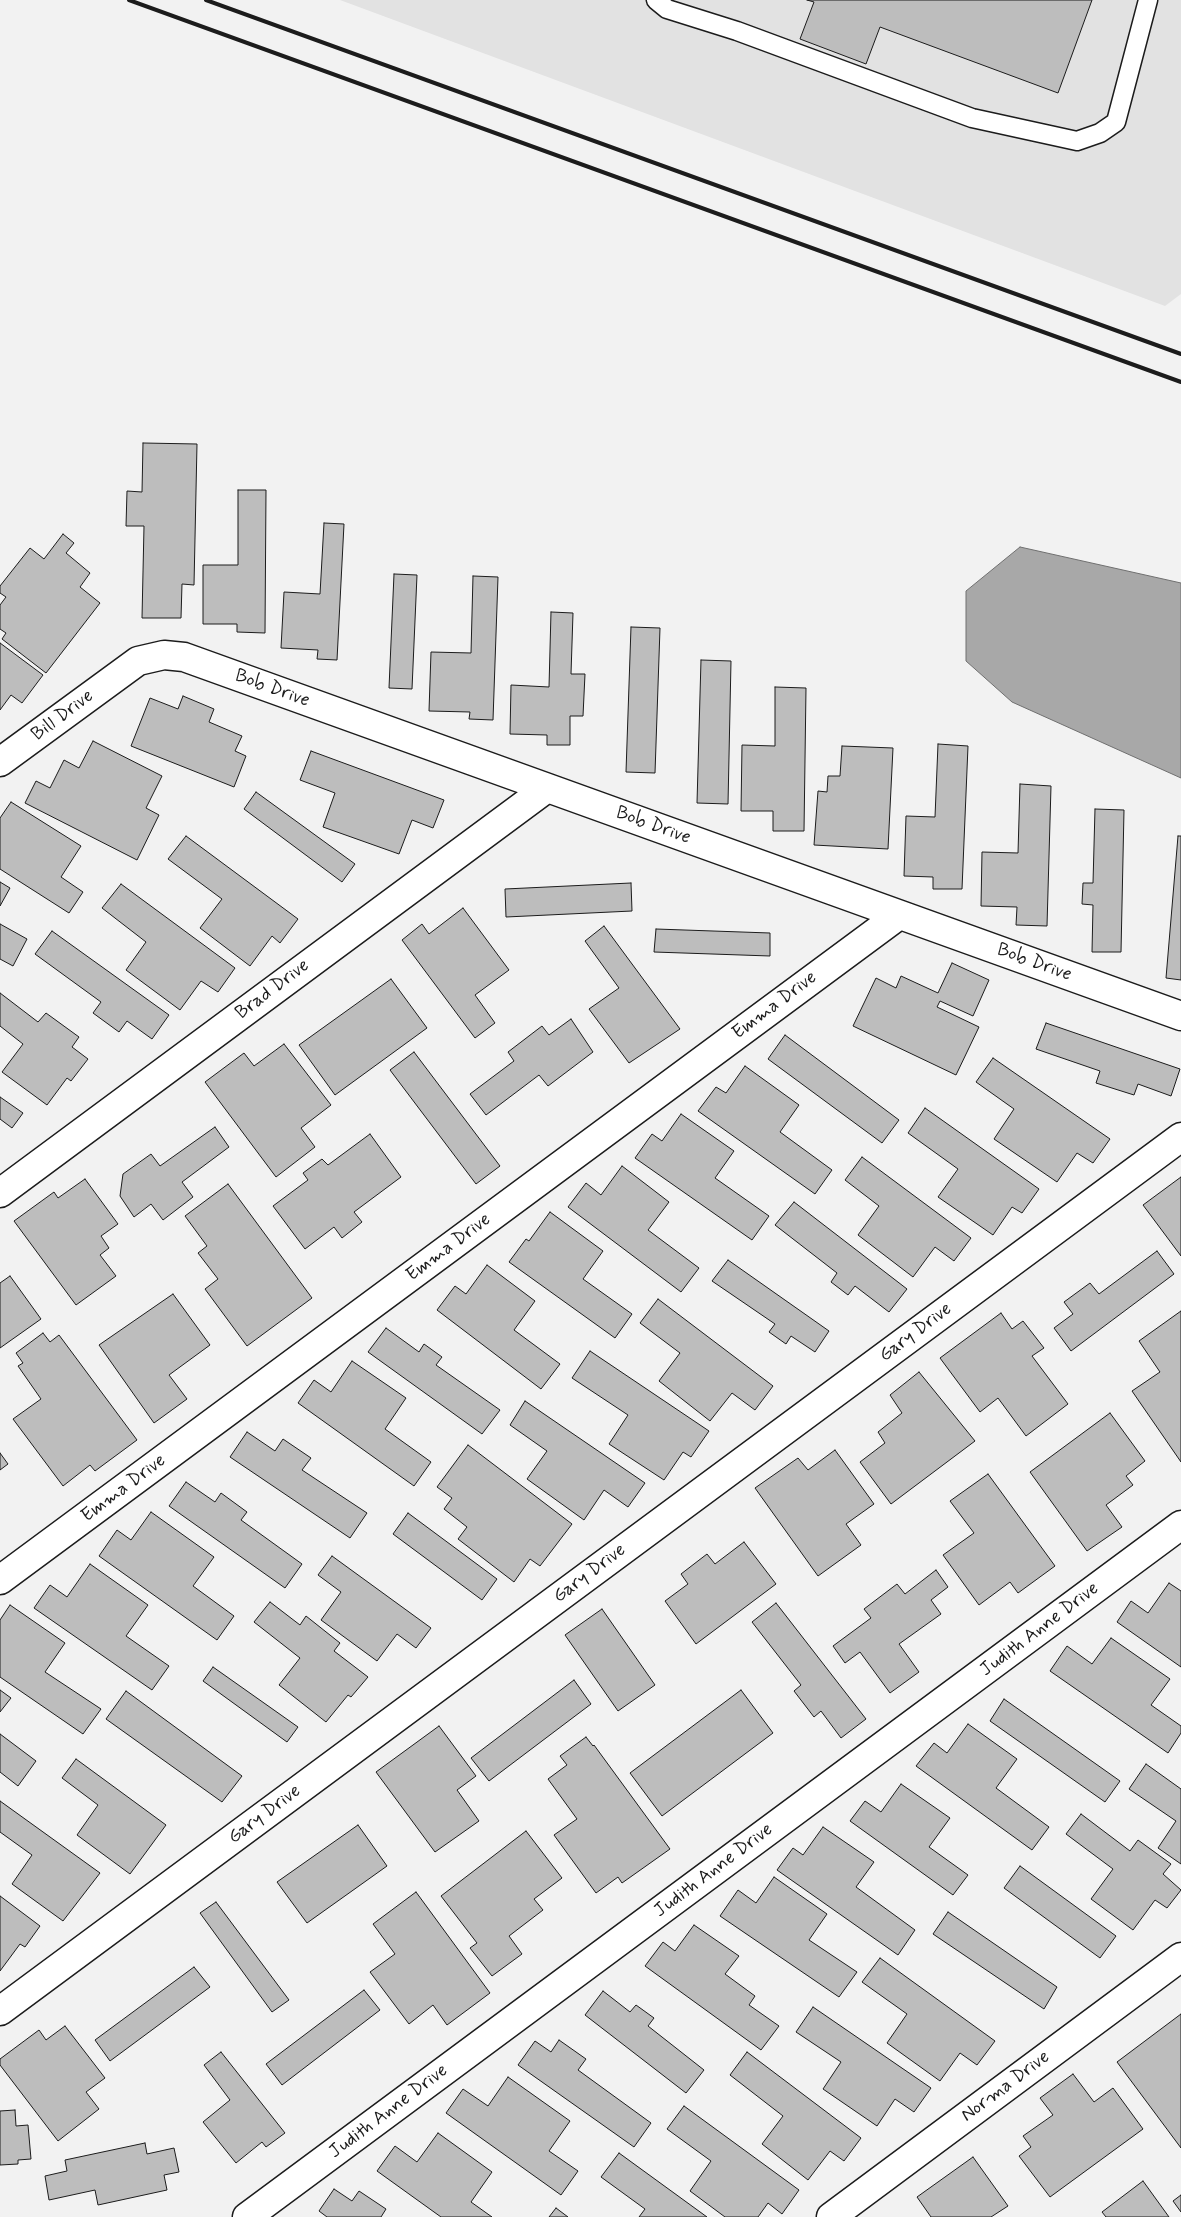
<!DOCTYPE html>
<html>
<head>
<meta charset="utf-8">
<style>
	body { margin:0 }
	canvas { display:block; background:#f2f2f2 }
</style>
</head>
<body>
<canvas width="1181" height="2217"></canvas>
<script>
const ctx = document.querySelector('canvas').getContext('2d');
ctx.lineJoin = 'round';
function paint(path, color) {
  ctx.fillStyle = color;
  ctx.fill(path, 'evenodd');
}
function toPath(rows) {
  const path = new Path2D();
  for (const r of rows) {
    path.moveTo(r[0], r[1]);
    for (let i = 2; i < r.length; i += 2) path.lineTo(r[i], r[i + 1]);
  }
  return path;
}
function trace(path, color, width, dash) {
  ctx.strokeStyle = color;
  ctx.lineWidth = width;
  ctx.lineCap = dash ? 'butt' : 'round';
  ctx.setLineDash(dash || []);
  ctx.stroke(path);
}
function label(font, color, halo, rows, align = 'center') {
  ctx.font = font + ' Mynerve,sans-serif';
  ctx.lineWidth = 4.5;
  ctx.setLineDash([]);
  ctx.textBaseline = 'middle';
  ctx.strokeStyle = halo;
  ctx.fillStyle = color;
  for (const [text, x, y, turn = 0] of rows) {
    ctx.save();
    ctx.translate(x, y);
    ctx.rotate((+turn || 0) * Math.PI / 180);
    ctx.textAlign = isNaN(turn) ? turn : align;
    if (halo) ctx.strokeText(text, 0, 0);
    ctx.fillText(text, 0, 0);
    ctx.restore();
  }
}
paint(toPath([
	[340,0,1181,0,1181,294,1165,306]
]), '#e2e2e2');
const water = toPath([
	[1020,547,1181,583,1181,778,1012,702,966,661,966,591,1020,547]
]);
paint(water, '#a8a8a8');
trace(water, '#707070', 1);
const building = toPath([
	[807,0,1092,0,1058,93,880,27,866,64,800,39,814,2,807,0],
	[143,443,197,444,194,585,182,584,181,618,142,618,144,526,126,526,127,491,142,492,143,443],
	[238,490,266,490,265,633,237,632,237,624,203,624,203,565,238,565,238,490],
	[324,523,344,524,337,660,317,659,318,650,281,648,284,592,320,594,324,523],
	[63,534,74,543,66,553,90,573,80,587,100,603,46,673,2,639,6,633,0,629,0,605,6,597,0,593,0,586,30,548,44,559,63,534],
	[394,574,417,575,412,689,389,688,394,574],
	[473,576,498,577,493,720,469,719,470,712,429,711,431,652,471,653,473,576],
	[551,612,573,613,571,674,585,674,583,716,570,716,570,745,547,745,547,735,510,734,511,685,549,687,551,612],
	[631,627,660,628,655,773,626,772,631,627],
	[0,643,43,675,22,703,11,695,0,710,0,643],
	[701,660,731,661,728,804,697,803,701,660],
	[775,687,806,688,804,831,773,831,773,811,741,811,742,745,775,746,775,687],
	[183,696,214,709,209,722,242,736,235,751,246,756,234,787,131,746,150,698,178,709,183,696],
	[93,741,162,776,146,808,159,815,137,860,25,803,36,781,50,788,64,760,79,768,93,741],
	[938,744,968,746,962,889,933,889,933,877,904,876,906,816,935,817,938,744],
	[842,746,893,748,888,849,814,845,818,791,827,792,828,776,840,776,842,746],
	[311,751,444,800,433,828,412,820,399,854,323,827,335,793,300,780,311,751],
	[1020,784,1051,786,1047,926,1016,925,1017,907,981,906,982,852,1018,853,1020,784],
	[256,792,355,864,342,882,244,809,256,792],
	[11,802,81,846,61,877,83,892,69,913,0,869,0,818,11,802],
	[1095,809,1124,810,1121,952,1092,952,1093,905,1082,904,1083,883,1093,883,1095,809],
	[186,836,298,919,280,943,272,936,250,966,200,928,222,899,168,859,186,836],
	[1178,836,1181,836,1181,980,1166,978,1178,836],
	[0,882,10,888,0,906,0,882],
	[631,883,632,911,506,917,505,889,631,883],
	[121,884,235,968,218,992,201,981,180,1010,126,970,146,942,102,908,121,884],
	[463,908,509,970,475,995,495,1023,475,1038,402,940,422,924,429,934,463,908],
	[0,924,27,939,13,966,0,959,0,924],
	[604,926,680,1029,629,1063,589,1009,619,988,585,941,604,926],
	[656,929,770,933,770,956,654,952,656,929],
	[52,931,169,1015,152,1039,127,1021,119,1032,93,1013,101,1002,35,954,52,931],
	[952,963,989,980,973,1016,940,1001,937,1007,979,1027,956,1075,853,1026,876,978,896,988,901,976,938,993,952,963],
	[391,979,427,1028,335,1095,299,1045,391,979],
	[0,993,38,1022,46,1013,79,1037,72,1047,88,1059,71,1081,67,1078,47,1105,2,1072,23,1044,0,1026,0,993],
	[571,1019,593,1052,548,1086,539,1075,486,1115,470,1094,514,1061,508,1052,542,1026,549,1035,571,1019],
	[1046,1023,1180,1069,1171,1096,1138,1084,1134,1095,1096,1083,1100,1071,1036,1049,1046,1023],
	[785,1035,899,1120,882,1143,768,1059,785,1035],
	[284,1044,331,1105,301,1128,315,1147,276,1177,205,1082,244,1053,254,1066,284,1044],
	[414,1052,500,1166,476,1184,390,1070,414,1052],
	[993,1058,1110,1139,1093,1163,1077,1153,1057,1182,994,1139,1014,1109,976,1082,993,1058],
	[745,1066,799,1105,780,1132,832,1170,815,1194,698,1111,716,1087,726,1093,745,1066],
	[0,1097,23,1113,12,1128,0,1119,0,1097],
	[925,1108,1039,1189,1022,1213,1012,1207,993,1235,938,1197,958,1169,908,1133,925,1108],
	[681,1114,734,1151,715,1178,769,1216,752,1240,635,1158,652,1134,662,1141,681,1114],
	[215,1127,229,1147,182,1182,193,1197,163,1220,151,1204,134,1217,120,1196,123,1174,151,1154,160,1166,215,1127],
	[370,1134,401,1177,354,1212,362,1222,342,1238,334,1227,305,1249,273,1206,308,1180,303,1173,322,1159,328,1165,370,1134],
	[862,1157,971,1238,954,1261,935,1247,913,1277,858,1235,879,1206,845,1180,862,1157],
	[622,1166,669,1202,648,1230,699,1268,681,1292,568,1207,586,1183,601,1195,622,1166],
	[1181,1177,1181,1256,1143,1205,1181,1177],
	[85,1179,118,1224,101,1236,109,1248,100,1255,116,1276,76,1305,14,1221,54,1192,58,1198,85,1179],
	[228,1184,312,1298,247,1346,205,1289,218,1279,198,1253,207,1246,185,1216,228,1184],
	[794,1202,907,1289,889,1312,855,1286,848,1295,831,1282,837,1273,775,1225,794,1202],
	[550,1212,603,1251,583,1279,632,1314,615,1338,509,1262,526,1239,529,1241,550,1212],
	[1157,1251,1174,1274,1071,1351,1054,1328,1073,1314,1064,1302,1090,1283,1099,1294,1157,1251],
	[728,1260,829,1331,815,1352,791,1336,786,1344,769,1332,775,1324,712,1281,728,1260],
	[487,1265,535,1301,514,1330,560,1364,541,1389,437,1310,455,1286,466,1294,487,1265],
	[10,1276,41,1319,0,1348,0,1283,10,1276],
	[173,1294,210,1345,169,1375,187,1399,154,1423,99,1345,173,1294],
	[658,1299,773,1386,755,1410,732,1393,710,1421,659,1381,680,1353,640,1323,658,1299],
	[1181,1311,1181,1462,1132,1391,1160,1372,1139,1341,1181,1311],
	[1001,1313,1012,1329,1023,1321,1044,1348,1032,1356,1068,1404,1026,1436,998,1398,980,1412,940,1358,1001,1313],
	[386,1328,419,1352,424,1344,442,1357,436,1365,500,1410,482,1434,368,1352,386,1328],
	[43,1333,50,1342,59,1335,137,1440,95,1471,90,1465,63,1486,13,1419,41,1399,18,1366,23,1363,16,1353,43,1333],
	[590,1351,709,1431,691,1457,683,1452,664,1480,609,1444,628,1415,572,1378,590,1351],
	[352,1361,406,1398,385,1429,431,1462,414,1486,298,1403,314,1380,331,1392,352,1361],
	[919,1372,975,1441,891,1504,860,1462,885,1443,878,1432,902,1413,890,1395,919,1372],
	[525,1401,645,1483,628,1507,604,1490,584,1520,527,1479,547,1451,510,1425,525,1401],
	[1110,1413,1145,1461,1126,1476,1133,1485,1106,1505,1122,1527,1087,1551,1030,1472,1110,1413],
	[247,1432,275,1451,283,1439,311,1458,302,1470,367,1513,350,1538,230,1457,247,1432],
	[468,1445,572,1524,540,1566,530,1559,514,1582,458,1539,467,1527,444,1509,452,1498,437,1487,468,1445],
	[835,1450,874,1504,846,1524,861,1545,818,1576,755,1488,798,1458,808,1470,835,1450],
	[0,1453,8,1464,0,1470,0,1453],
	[988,1474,1055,1566,1018,1593,1010,1582,979,1605,943,1555,974,1533,950,1501,988,1474],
	[186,1482,215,1502,221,1493,247,1512,241,1520,302,1564,285,1588,169,1506,186,1482],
	[151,1512,214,1557,193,1586,234,1616,217,1640,99,1556,117,1530,131,1540,151,1512],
	[408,1513,497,1579,482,1600,393,1534,408,1513],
	[744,1542,776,1584,696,1644,665,1601,688,1584,681,1574,707,1554,715,1564,744,1542],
	[332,1556,431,1628,416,1648,397,1634,377,1661,321,1620,341,1592,318,1575,332,1556],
	[90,1564,148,1605,126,1636,169,1666,152,1690,34,1608,50,1585,67,1597,90,1564],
	[936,1570,948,1587,931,1600,941,1614,899,1644,919,1672,890,1693,860,1652,845,1663,833,1646,871,1618,864,1609,897,1584,905,1594,936,1570],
	[1169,1583,1181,1591,1181,1667,1117,1622,1131,1601,1148,1613,1169,1583],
	[270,1602,300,1625,306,1616,340,1643,334,1651,368,1677,351,1697,348,1695,326,1722,279,1685,300,1658,254,1622,270,1602],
	[776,1603,866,1719,841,1738,821,1711,814,1717,794,1691,801,1685,752,1622,776,1603],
	[10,1605,65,1643,45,1672,101,1709,83,1734,0,1677,0,1620,10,1605],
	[602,1609,655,1685,618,1711,565,1635,602,1609],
	[1111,1638,1170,1679,1151,1705,1181,1726,1181,1733,1168,1753,1050,1671,1067,1646,1092,1664,1111,1638],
	[213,1667,298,1727,287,1742,203,1681,213,1667],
	[574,1680,591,1704,489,1781,471,1758,574,1680],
	[0,1690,11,1698,0,1712,0,1690],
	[741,1690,773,1733,662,1816,630,1773,741,1690],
	[126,1691,242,1776,222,1802,106,1719,126,1691],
	[1004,1699,1120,1781,1105,1802,990,1721,1004,1699],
	[968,1724,1017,1759,996,1788,1049,1827,1032,1850,916,1766,934,1743,947,1753,968,1724],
	[439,1726,476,1776,457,1790,479,1821,435,1852,376,1772,439,1726],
	[0,1734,36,1761,18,1786,0,1772,0,1734],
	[586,1737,593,1746,594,1745,670,1849,622,1883,618,1877,596,1893,554,1835,577,1819,548,1779,567,1765,560,1756,586,1737],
	[76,1759,166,1825,130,1874,77,1835,98,1805,62,1778,76,1759],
	[1146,1764,1181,1789,1181,1864,1158,1848,1176,1821,1129,1789,1146,1764],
	[901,1784,950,1818,929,1847,968,1875,953,1895,850,1821,865,1801,881,1812,901,1784],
	[0,1801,100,1873,63,1921,12,1884,32,1855,0,1832,0,1801],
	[1081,1814,1130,1851,1138,1840,1171,1864,1163,1874,1181,1890,1167,1908,1155,1900,1133,1930,1091,1899,1113,1869,1066,1834,1081,1814],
	[358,1825,387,1866,307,1923,277,1882,358,1825],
	[823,1827,874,1862,856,1887,915,1930,898,1955,777,1870,793,1848,803,1855,823,1827],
	[526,1831,562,1878,534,1899,543,1910,509,1936,522,1954,492,1976,470,1948,477,1943,441,1896,526,1831],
	[1020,1866,1116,1936,1100,1958,1004,1888,1020,1866],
	[774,1877,827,1914,809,1940,857,1972,839,1997,720,1916,738,1890,756,1903,774,1877],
	[416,1892,490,1993,447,2025,433,2005,409,2024,370,1972,395,1954,373,1924,416,1892],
	[0,1896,40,1926,25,1947,20,1944,0,1971,0,1896],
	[216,1902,289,2000,272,2012,200,1913,216,1902],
	[948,1912,1057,1987,1044,2009,933,1934,948,1912],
	[694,1925,739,1956,725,1974,755,1996,749,2005,779,2026,761,2050,645,1966,663,1942,675,1951,694,1925],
	[880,1958,995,2041,977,2065,960,2053,940,2081,887,2043,907,2014,862,1982,880,1958],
	[194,1967,210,1987,110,2061,95,2040,194,1967],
	[364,1990,380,2010,282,2085,266,2064,364,1990],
	[603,1991,630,2012,636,2005,654,2018,648,2026,704,2070,686,2093,585,2015,603,1991],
	[813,2007,931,2088,914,2112,895,2099,877,2126,823,2089,841,2062,796,2032,813,2007],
	[1181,2014,1181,2148,1117,2062,1181,2014],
	[65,2026,105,2078,86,2092,99,2109,58,2141,0,2065,0,2059,39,2030,46,2040,65,2026],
	[559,2040,586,2059,578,2070,651,2123,634,2147,518,2065,535,2041,551,2052,559,2040],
	[221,2052,285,2133,266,2147,262,2142,236,2163,203,2122,230,2100,204,2065,221,2052],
	[747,2052,861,2138,844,2161,830,2151,808,2180,762,2144,783,2116,730,2075,747,2052],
	[1073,2074,1094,2102,1113,2088,1143,2129,1050,2197,1019,2156,1031,2147,1023,2136,1053,2115,1040,2098,1073,2074],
	[508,2077,570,2121,549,2151,578,2171,561,2195,446,2113,463,2089,488,2106,508,2077],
	[684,2106,799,2190,782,2214,768,2203,758,2217,725,2217,690,2191,711,2161,667,2129,684,2106],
	[15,2110,16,2126,28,2125,31,2159,18,2160,18,2164,0,2165,0,2111,15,2110],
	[438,2133,492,2172,471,2202,492,2217,441,2217,377,2171,395,2146,417,2162,438,2133],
	[145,2143,147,2154,174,2148,179,2172,164,2175,167,2190,98,2205,95,2190,49,2200,45,2176,67,2171,65,2160,145,2143],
	[619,2153,707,2217,639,2217,645,2209,601,2177,619,2153],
	[973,2157,1008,2206,991,2217,931,2217,917,2197,973,2157],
	[1143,2181,1169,2217,1106,2217,1102,2212,1143,2181],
	[334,2189,352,2201,359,2191,386,2209,381,2217,327,2217,319,2211,334,2189],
	[1181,2195,1181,2212,1173,2201,1181,2195],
	[556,2208,568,2217,549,2217,556,2208]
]);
paint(building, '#bdbdbd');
trace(building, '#1c1c1c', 1);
const lane = toPath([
	[656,0,667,9,737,31,972,118,1077,141,1100,133,1116,122,1148,0]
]);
const street = toPath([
	[0,762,138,661,164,655,184,657,1181,1016],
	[0,1193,547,788],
	[0,1580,899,915],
	[0,2011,1181,1137],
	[247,2217,1181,1525],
	[831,2217,1181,1957]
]);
trace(lane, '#1c1c1c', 21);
trace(street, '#1c1c1c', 31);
trace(lane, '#fff', 18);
trace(street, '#fff', 28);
trace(toPath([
	[129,0,1181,382],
	[206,0,1181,354]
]), '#1c1c1c', 4);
label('19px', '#1c1c1c', '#fff', [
	["Bob Drive",272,689,20],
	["Bill Drive",63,716,-37],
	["Bob Drive",653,826,20],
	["Bob Drive",1034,963,20],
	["Brad Drive",273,990,-37],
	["Emma Drive",775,1006,-37],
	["Emma Drive",449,1248,-37],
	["Gary Drive",916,1333,-37],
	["Emma Drive",124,1489,-37],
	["Gary Drive",590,1574,-37],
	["Judith Anne Drive",1040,1630,-37],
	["Gary Drive",265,1815,-37],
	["Judith Anne Drive",714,1871,-37],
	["Norma Drive",1006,2087,-37],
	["Judith Anne Drive",389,2112,-37]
]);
</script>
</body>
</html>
